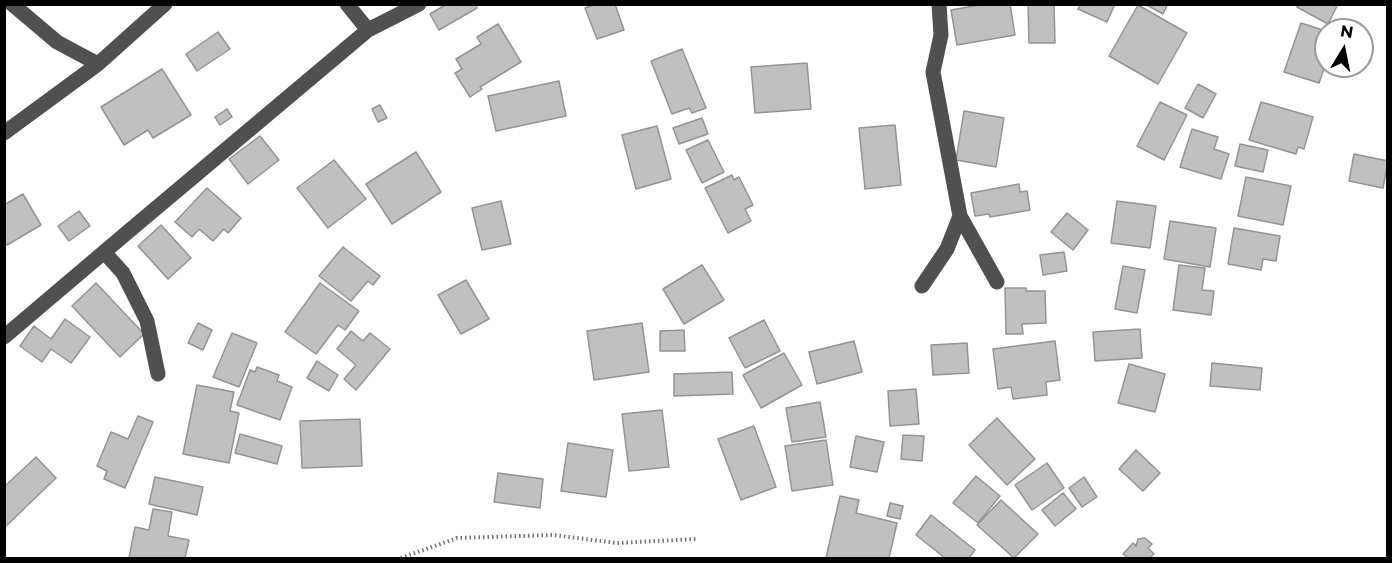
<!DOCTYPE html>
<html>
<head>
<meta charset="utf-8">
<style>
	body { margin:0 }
	#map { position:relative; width:1392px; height:563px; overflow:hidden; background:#fff; font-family:Montserrat,sans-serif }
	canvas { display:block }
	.frame { position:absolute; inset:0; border:6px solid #000; pointer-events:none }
	.north { position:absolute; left:1314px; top:18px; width:60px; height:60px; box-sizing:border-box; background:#fff; border:2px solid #999; border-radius:50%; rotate:10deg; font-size:16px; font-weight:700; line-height:24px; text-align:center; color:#000 }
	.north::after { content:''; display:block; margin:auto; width:21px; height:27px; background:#000; clip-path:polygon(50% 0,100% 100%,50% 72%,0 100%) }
</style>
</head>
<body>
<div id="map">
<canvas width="1392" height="563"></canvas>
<div class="frame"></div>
<div class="north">N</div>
</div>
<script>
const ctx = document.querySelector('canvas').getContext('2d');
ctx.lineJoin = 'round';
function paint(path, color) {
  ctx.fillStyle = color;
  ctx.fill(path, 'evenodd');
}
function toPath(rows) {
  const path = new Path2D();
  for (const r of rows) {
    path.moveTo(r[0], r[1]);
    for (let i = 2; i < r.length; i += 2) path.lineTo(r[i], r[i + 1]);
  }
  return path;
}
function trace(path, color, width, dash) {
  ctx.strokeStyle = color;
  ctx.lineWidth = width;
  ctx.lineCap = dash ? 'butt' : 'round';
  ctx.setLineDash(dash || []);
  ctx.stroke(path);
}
const building = toPath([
	[447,4,475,4,477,8,439,30,430,14,447,4],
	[596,4,615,4,624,30,597,39,585,8,596,4],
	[985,4,1010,4,1015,35,957,45,951,10,985,4],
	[1028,4,1054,4,1055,43,1029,43,1028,4],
	[1081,4,1115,4,1107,22,1078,9,1081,4],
	[1145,4,1168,4,1163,14,1145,4],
	[1298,4,1338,4,1328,24,1297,7,1298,4],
	[1138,5,1187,33,1158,84,1109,56,1138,5],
	[1301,23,1326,31,1326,63,1319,83,1284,72,1301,23],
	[498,24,521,62,480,87,482,89,470,97,455,73,462,69,456,59,481,44,477,37,498,24],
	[218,32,230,49,197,71,186,54,218,32],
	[682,49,706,108,692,113,689,108,672,114,651,61,682,49],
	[807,63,811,109,755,113,751,67,807,63],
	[162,69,191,115,153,138,148,130,124,145,101,107,162,69],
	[559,81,566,116,496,131,488,96,559,81],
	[1198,84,1216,94,1203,118,1185,108,1198,84],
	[1160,102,1187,115,1164,160,1137,146,1160,102],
	[1261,102,1313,117,1304,149,1298,147,1296,154,1249,140,1261,102],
	[380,105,387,118,378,122,372,109,380,105],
	[227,109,232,117,220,125,215,117,227,109],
	[964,111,1004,118,996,167,956,160,964,111],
	[702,118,708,134,679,144,673,128,702,118],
	[895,125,901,185,865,189,859,128,895,125],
	[657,126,671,179,636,189,622,135,657,126],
	[1192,129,1218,137,1214,149,1229,154,1221,179,1180,167,1192,129],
	[260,136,279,160,248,184,229,159,260,136],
	[708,140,724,172,702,183,686,150,708,140],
	[1240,144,1268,150,1263,172,1235,166,1240,144],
	[416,152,441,192,392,224,366,184,416,152],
	[1354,154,1388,161,1383,188,1349,181,1354,154],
	[334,160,366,199,328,228,297,188,334,160],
	[732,175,734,180,739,177,753,205,745,209,751,221,728,233,705,188,732,175],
	[1246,177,1291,186,1283,225,1238,216,1246,177],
	[1019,184,1020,192,1027,191,1030,210,990,217,989,214,975,216,971,193,1019,184],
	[207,188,241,218,228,233,224,229,213,241,199,229,192,237,175,222,207,188],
	[23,194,41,225,7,245,4,241,4,205,23,194],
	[501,201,511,244,482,250,472,208,501,201],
	[1117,201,1156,206,1150,248,1111,243,1117,201],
	[79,211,90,226,69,241,58,226,79,211],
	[1067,213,1088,230,1073,250,1051,232,1067,213],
	[1170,221,1216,228,1210,267,1164,259,1170,221],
	[161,225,191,258,168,279,138,246,161,225],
	[1234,228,1280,236,1276,261,1263,259,1261,270,1228,264,1234,228],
	[343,247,380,276,373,285,368,281,351,301,319,276,343,247],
	[1064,252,1067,271,1043,275,1040,255,1064,252],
	[702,265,724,300,684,324,663,289,702,265],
	[1179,265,1205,268,1202,290,1214,291,1211,315,1173,310,1179,265],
	[1123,266,1145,270,1137,313,1115,309,1123,266],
	[466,280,489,319,461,334,438,295,466,280],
	[96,283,144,334,120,357,72,306,96,283],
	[320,283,359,311,345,330,338,325,316,354,285,332,320,283],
	[1005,288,1026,288,1026,291,1045,291,1046,323,1022,324,1023,334,1006,334,1005,288],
	[65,319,90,337,71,363,51,349,42,362,20,346,34,326,51,339,65,319],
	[764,320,780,351,745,368,729,338,764,320],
	[198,323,212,330,203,350,188,343,198,323],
	[642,323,649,372,594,380,587,331,642,323],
	[1140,329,1142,358,1095,361,1093,332,1140,329],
	[684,330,685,351,660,351,660,331,684,330],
	[351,331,363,341,370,333,390,349,356,390,344,379,356,365,337,349,351,331],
	[232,333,257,343,239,387,213,377,232,333],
	[854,341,862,372,817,384,809,352,854,341],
	[1055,341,1060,380,1046,382,1047,395,1013,399,1011,387,998,389,993,349,1055,341],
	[967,343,969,373,933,375,931,345,967,343],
	[784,353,802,385,761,408,743,375,784,353],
	[317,361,338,375,329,391,307,378,317,361],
	[1212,363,1262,368,1260,390,1210,386,1212,363],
	[1129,364,1165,374,1155,412,1118,403,1129,364],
	[257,367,279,375,277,381,292,387,280,420,237,405,250,370,255,372,257,367],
	[732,372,733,394,674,396,674,374,732,372],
	[197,385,234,392,230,411,239,413,229,463,183,454,197,385],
	[916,389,919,424,890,426,888,391,916,389],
	[820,402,826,437,792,442,786,408,820,402],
	[662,410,669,467,629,471,622,414,662,410],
	[138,416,153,422,125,488,104,479,107,471,97,466,111,432,128,439,138,416],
	[997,418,1035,459,1007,485,969,445,997,418],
	[360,419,362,466,302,468,300,421,360,419],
	[754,426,776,487,741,500,718,439,754,426],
	[240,434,282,446,277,464,235,453,240,434],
	[903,435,924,436,922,461,901,459,903,435],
	[856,436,884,442,877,472,850,467,856,436],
	[826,440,833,485,792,491,785,446,826,440],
	[568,443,613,450,606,497,561,491,568,443],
	[1136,450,1160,473,1143,491,1119,469,1136,450],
	[36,457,56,478,4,528,4,487,36,457],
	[1047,463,1064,488,1032,510,1015,485,1047,463],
	[498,473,543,479,540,508,494,502,498,473],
	[976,476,1000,496,978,523,953,503,976,476],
	[155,477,203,487,197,515,149,504,155,477],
	[1084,477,1097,497,1082,507,1069,488,1084,477],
	[1063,493,1076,509,1055,526,1042,510,1063,493],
	[840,496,859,500,856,513,897,523,889,558,826,558,840,496],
	[1001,500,1038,534,1014,558,977,525,1001,500],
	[890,503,903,506,900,519,887,516,890,503],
	[153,509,172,512,168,536,189,540,185,558,129,558,135,527,149,530,153,509],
	[931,515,975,550,969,558,945,558,916,535,931,515],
	[1145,538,1152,544,1148,548,1154,554,1149,558,1128,558,1123,554,1133,543,1136,546,1138,539,1145,538]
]);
paint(building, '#c0c0c0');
trace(building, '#949494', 1.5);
trace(toPath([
	[401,558,457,538,553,535,617,543,696,539]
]), '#727272', 4, [1.5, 3]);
trace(toPath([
	[12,4,57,42,98,64,165,4],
	[939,4,941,35,933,72,960,216,997,282],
	[368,30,419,4],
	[4,133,98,64],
	[104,252,123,273,147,321,158,374],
	[922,286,947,249,960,216],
	[4,337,123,236,368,30,347,4]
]), '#505050', 15);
</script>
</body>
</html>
